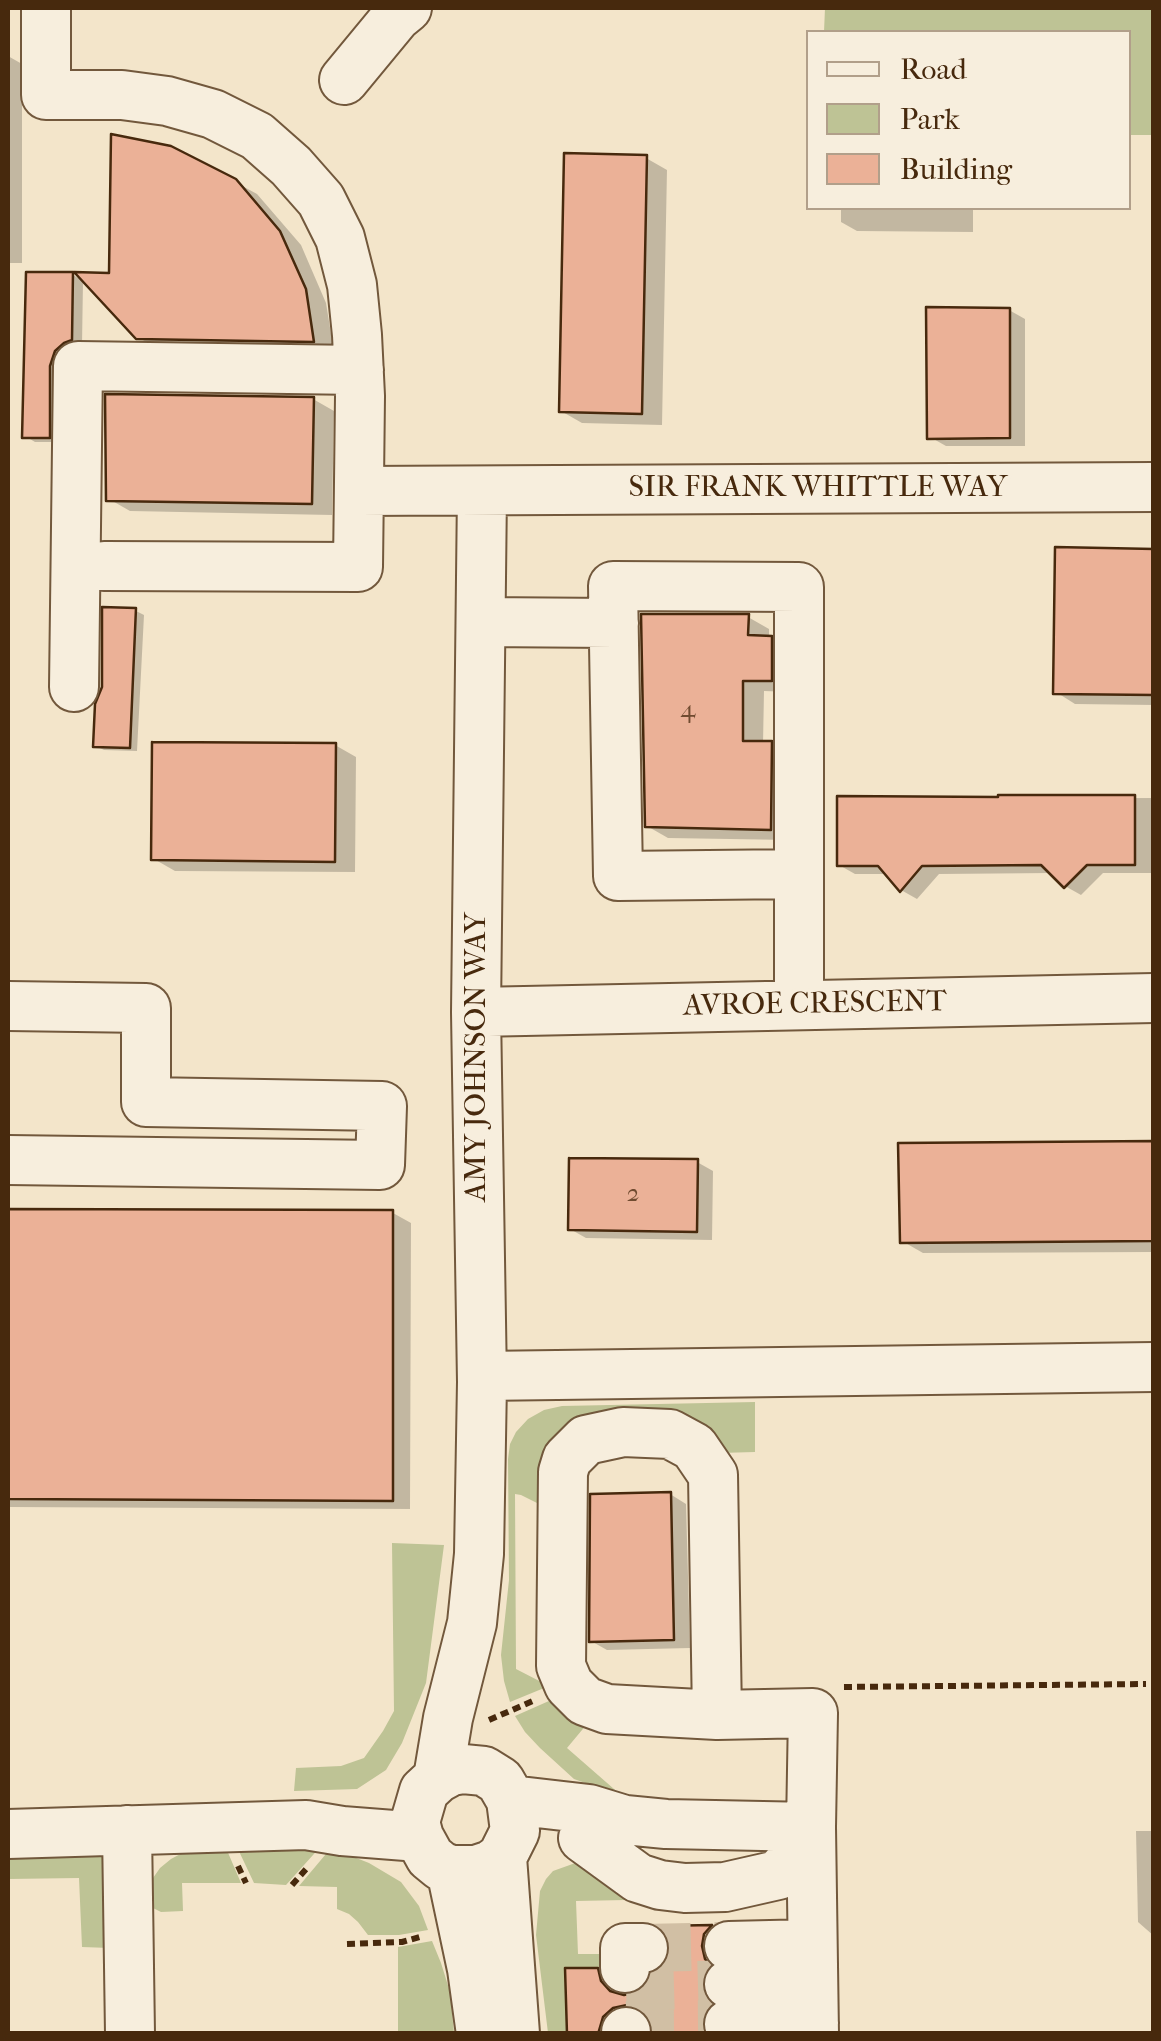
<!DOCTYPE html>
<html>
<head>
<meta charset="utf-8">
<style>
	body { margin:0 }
	#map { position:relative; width:1161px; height:2041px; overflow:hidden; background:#f3e5ca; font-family:"IM FELL French Canon",serif }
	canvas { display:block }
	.frame { position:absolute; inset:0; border:10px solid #47290d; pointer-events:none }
	.legend { position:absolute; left:806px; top:30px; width:325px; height:180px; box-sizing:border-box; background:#f7eedd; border:2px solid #b19f8a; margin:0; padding:12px 18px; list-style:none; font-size:30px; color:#47290d }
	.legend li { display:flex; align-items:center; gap:20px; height:50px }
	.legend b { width:50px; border:2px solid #b19f8a }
</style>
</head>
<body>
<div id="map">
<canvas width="1161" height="2041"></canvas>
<div class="frame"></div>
<ul class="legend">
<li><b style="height:12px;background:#f7eedd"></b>Road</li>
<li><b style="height:28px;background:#bec395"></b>Park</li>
<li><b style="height:28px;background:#ebb197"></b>Building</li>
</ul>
</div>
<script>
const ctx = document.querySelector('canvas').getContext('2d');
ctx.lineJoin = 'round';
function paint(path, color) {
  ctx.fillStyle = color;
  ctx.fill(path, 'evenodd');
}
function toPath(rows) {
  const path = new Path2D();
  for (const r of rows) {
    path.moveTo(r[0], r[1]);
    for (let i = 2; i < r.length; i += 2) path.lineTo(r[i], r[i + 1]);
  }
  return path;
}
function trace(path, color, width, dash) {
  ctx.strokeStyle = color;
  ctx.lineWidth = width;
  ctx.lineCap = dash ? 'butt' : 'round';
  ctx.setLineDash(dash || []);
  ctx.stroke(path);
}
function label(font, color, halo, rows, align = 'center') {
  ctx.font = font + ' "IM FELL French Canon",serif';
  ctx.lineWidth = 8;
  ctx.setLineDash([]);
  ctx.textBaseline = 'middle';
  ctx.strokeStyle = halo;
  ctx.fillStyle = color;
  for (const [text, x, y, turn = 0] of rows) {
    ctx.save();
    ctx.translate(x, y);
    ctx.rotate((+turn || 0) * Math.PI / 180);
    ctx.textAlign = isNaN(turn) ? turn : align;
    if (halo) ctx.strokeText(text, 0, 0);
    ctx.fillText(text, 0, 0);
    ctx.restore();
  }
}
paint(toPath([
	[825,8,1153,8,1153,135,1129,135,1128,32,824,32],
	[755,1402,755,1452,719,1453,590,1419,547,1508,521,1495,515,1494,516,1669,549,1686,510,1702,504,1681,501,1655,509,1580,508,1459,510,1444,516,1432,528,1419,544,1410,562,1406],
	[392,1543,444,1545,426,1683,402,1743,386,1770,357,1789,294,1791,296,1768,341,1766,364,1758,383,1731,394,1711],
	[558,1697,587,1724,567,1748,622,1796,574,1779,540,1748,525,1732,515,1716],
	[236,1845,322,1845,286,1885,254,1883],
	[226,1848,241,1883,182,1883,183,1911,161,1912,149,1906,148,1893,153,1878,160,1868,171,1859,186,1851],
	[331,1848,369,1863,401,1882,419,1906,428,1930,399,1935,368,1935,358,1922,349,1914,337,1909,337,1887,299,1886],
	[108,1851,110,1948,82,1947,79,1878,8,1879,8,1853],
	[581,1861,626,1900,576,1901,578,1954,606,1954,606,1968,565,1968,567,2033,548,2033,536,1935,540,1891,546,1879,553,1871],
	[432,1941,441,1963,450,1992,454,2033,398,2033,398,1947]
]), '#bec395');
paint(toPath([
	[8,56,22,64,22,263,8,263],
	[646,158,667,170,662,425,582,423,561,411],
	[235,182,257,194,301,245,326,303,334,352,159,350,138,337,112,275],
	[841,208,973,208,973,232,857,231,841,222],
	[73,275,83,281,82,345,59,442,35,442,25,436],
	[1009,310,1025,319,1025,446,946,446,930,437],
	[313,399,334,411,332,515,130,511,109,499],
	[1154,551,1154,705,1075,704,1056,692],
	[136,611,144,615,137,751,104,750,96,746],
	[748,617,769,629,769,638,792,650,792,692,764,691,763,744,771,744,792,756,791,840,668,838,647,826],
	[335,745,356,757,355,872,175,871,154,859],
	[1154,798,1154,869,1151,869,1151,873,1103,873,1081,895,1065,886,1053,873,939,874,917,899,901,890,888,874,855,874,839,865,839,799],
	[1154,1144,1154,1252,923,1253,902,1241],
	[697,1162,713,1171,712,1240,586,1238,570,1229],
	[8,1210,393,1213,411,1223,410,1509,8,1507],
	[670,1494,686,1504,690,1648,607,1650,591,1641],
	[1136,1831,1154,1831,1154,1936,1138,1922],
	[664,1928,711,1928,731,1939,723,2034,656,2034,651,2015,633,2020,621,2034,570,2034,597,1970,618,1982,621,1995,639,1994,669,1962,673,1947]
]), '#0003');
const building = toPath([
	[111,134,171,146,236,179,280,231,306,289,314,342,136,339,74,272,109,273,111,134],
	[564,153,647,155,642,414,559,412,564,153],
	[26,272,73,272,72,340,64,343,55,351,50,366,50,438,22,438,26,272],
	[926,307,1010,308,1010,438,927,439,926,307],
	[105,394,314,397,312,504,106,501,105,394],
	[1055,547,1154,549,1154,695,1053,694,1055,547],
	[102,607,136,608,130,748,93,747,95,704,102,687,102,607],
	[641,614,749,614,748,635,772,636,772,681,743,681,743,741,772,741,771,830,645,827,641,614],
	[152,742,336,743,335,862,151,860,152,742],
	[998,795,1135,795,1135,865,1087,865,1064,888,1041,865,922,866,900,892,878,866,837,866,837,796,998,797,998,795],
	[1154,1141,1154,1241,900,1243,898,1143,1154,1141],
	[569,1158,698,1159,697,1232,568,1230,569,1158],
	[8,1209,393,1210,393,1501,8,1499,8,1209],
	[671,1492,674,1640,589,1642,590,1494,671,1492],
	[712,1925,704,1934,702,1946,705,1959,710,1965,704,1972,702,1984,705,1997,711,2004,705,2011,702,2023,704,2034,654,2034,649,2017,639,2008,627,2005,613,2008,603,2017,598,2034,567,2034,565,1968,598,1968,601,1981,610,1991,624,1995,638,1992,648,1983,651,1973,658,1971,667,1961,670,1947,667,1935,658,1926,712,1925]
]);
paint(building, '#ebb197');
trace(building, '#47290d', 2.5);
trace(toPath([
	[643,1948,729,1946],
	[626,1987,729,1984],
	[626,2025,729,2024]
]), '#d1bfa4', 48, [48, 24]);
const minor = toPath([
	[46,8,46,95,122,95,167,101,213,114,257,136,291,166,321,200,340,238,352,285,357,335,360,396,358,567,104,566],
	[344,80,396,17,407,8],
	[359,491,1154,487],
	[481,622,614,623],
	[74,687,78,366,359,370],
	[799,1005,799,587,613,586,618,876,799,874],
	[8,1006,146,1008,146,1102,382,1106,380,1165,8,1160],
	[476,1012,1154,998],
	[482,1376,1154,1367],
	[717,1715,713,1475,694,1447,670,1434,623,1432,586,1440,567,1459,563,1472,561,1666,569,1685,585,1701,607,1709,717,1715,813,1713,811,1827,814,2034],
	[463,1769,484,1771,500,1781,511,1800,515,1831,502,1857,491,1865,476,1870,451,1870,441,1866,430,1857,419,1837,415,1822,424,1791,438,1778,451,1771,463,1769],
	[438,1778,448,1718,472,1623,479,1554,482,1382,476,1012,482,491],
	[511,1800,589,1809,625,1820,666,1824,811,1827],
	[127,1830,130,2034],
	[8,1834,306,1825,342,1831,419,1837],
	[583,1838,638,1878,660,1885,685,1888,725,1887,778,1875,798,1853,811,1827],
	[502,1857,515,2034],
	[451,1870,472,1969,481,2034],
	[729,1946,812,1944],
	[625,1968,625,1948,643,1948],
	[729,1984,812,1982],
	[729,2024,814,2023],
	[626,2032,626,2034]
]);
trace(minor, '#72583c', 52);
trace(toPath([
	[844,1687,1146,1684],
	[489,1720,533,1701],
	[238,1866,246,1883],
	[292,1885,307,1868],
	[347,1944,402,1942,423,1936]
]), '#47290d', 6, [8, 5]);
trace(minor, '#f7eedd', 48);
label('25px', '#704b30', null, [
	["4",688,711],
	["2",633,1195]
]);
label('30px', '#47290d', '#f7eedd', [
	["SIR FRANK WHITTLE WAY",818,489],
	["AVROE CRESCENT",815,1005,-1],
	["AMY JOHNSON WAY",478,1057,-90]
]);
</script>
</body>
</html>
